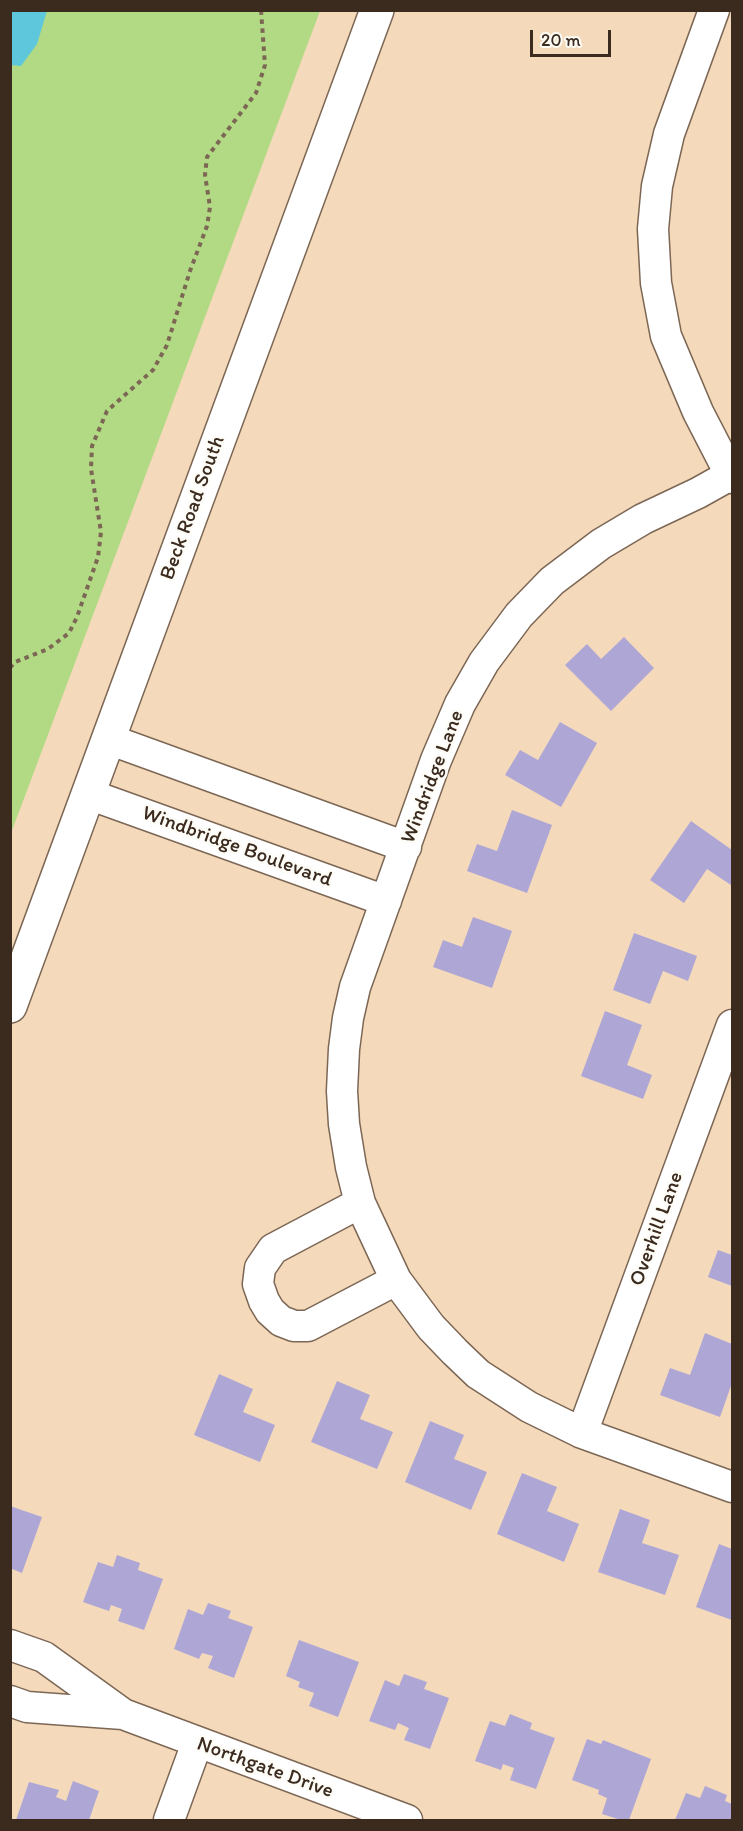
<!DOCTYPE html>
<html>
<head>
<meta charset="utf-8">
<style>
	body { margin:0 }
	#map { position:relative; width:743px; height:1831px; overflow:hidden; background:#f4d9bb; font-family:Itim,sans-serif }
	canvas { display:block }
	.frame { position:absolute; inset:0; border:12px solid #3b2a1e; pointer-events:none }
	.scale { position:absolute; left:530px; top:30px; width:81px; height:27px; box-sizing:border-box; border:3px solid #3b2a1e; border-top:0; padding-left:8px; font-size:18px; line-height:21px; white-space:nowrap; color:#3b2a1e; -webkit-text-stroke:4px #fdfcf7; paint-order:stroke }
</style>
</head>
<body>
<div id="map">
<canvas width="743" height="1831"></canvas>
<div class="frame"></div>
<div class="scale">20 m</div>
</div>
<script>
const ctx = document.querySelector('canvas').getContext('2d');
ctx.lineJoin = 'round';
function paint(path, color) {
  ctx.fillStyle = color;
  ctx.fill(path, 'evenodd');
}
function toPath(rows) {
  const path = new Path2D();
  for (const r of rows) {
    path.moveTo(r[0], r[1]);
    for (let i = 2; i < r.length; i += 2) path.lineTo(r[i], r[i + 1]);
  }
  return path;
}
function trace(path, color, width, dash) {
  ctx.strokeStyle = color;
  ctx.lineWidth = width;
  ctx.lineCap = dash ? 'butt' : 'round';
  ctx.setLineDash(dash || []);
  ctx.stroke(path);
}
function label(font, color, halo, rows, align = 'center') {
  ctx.font = font + ' Itim,sans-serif';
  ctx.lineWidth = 5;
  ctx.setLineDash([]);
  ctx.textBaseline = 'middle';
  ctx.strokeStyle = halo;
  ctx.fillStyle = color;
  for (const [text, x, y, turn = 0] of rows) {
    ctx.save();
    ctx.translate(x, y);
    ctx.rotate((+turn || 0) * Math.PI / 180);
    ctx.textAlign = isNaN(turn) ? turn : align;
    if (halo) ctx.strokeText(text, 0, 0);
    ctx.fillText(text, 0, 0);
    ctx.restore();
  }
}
paint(toPath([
	[11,11,320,11,11,833]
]), '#b2d983');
paint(toPath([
	[10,11,47,11,37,44,21,66,11,65]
]), '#5fc7db');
paint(toPath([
	[624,637,654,668,611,711,565,665,587,644,601,659],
	[560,722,597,743,561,807,505,775,520,750,538,760],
	[512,810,552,825,527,893,467,871,477,844,497,851],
	[691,821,732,850,732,883,731,885,707,869,684,903,650,880],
	[473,917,512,931,492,988,433,967,443,940,462,947],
	[634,933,697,956,688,981,663,971,650,1004,613,990],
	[605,1011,642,1025,627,1065,652,1075,643,1099,581,1076],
	[718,1250,732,1255,732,1286,708,1277],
	[705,1333,732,1344,732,1383,720,1417,660,1395,670,1368,690,1375],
	[219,1374,253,1389,243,1412,275,1425,260,1462,194,1435],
	[337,1381,370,1395,360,1419,393,1432,377,1469,311,1442],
	[430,1421,464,1435,454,1459,487,1472,471,1510,405,1482],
	[522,1473,557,1487,547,1511,579,1524,564,1562,497,1534],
	[10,1506,42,1517,22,1573,10,1568],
	[620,1509,650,1520,642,1543,679,1555,665,1595,598,1572],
	[719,1544,732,1549,732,1620,696,1607],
	[117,1555,140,1563,138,1570,163,1579,144,1630,118,1621,122,1609,111,1605,109,1611,83,1602,98,1562,113,1567],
	[208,1603,231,1611,228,1618,253,1627,234,1678,208,1668,213,1656,202,1653,199,1659,174,1649,188,1609,203,1615],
	[299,1640,359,1662,338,1717,309,1706,314,1693,298,1687,300,1682,286,1676],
	[404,1674,427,1682,424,1689,449,1698,430,1749,404,1740,409,1728,398,1723,395,1730,369,1721,385,1680,399,1686],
	[510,1714,532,1723,530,1729,555,1738,536,1789,510,1780,514,1768,503,1764,501,1770,475,1761,490,1721,505,1726],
	[587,1739,601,1744,603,1740,651,1759,629,1820,621,1820,602,1814,607,1798,598,1794,599,1790,572,1780],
	[73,1781,99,1791,89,1820,16,1820,29,1782,59,1790,56,1797,66,1801],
	[705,1786,727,1795,725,1801,732,1804,732,1820,675,1820,686,1793,700,1798]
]), '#aea7d6');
const minor = toPath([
	[714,10,669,134,657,186,653,229,656,283,666,336,698,412,732,478],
	[732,474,698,493,643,519,601,544,552,581,519,615,484,662,460,704,436,760,355,987,348,1018,344,1049,342,1091,344,1124,351,1167,360,1203,396,1280,431,1327,455,1352,478,1374,529,1407,582,1433,732,1487],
	[108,739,406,847],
	[88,794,386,901],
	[360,1203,273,1249,260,1268,258,1284,264,1301,270,1311,281,1321,294,1326,308,1326,396,1280],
	[582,1433,732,1025],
	[10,1645,44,1657,123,1714,407,1820],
	[10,1701,27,1707,123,1714],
	[169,1820,197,1743]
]);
const major = toPath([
	[10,1006,377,10]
]);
trace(minor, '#7c6755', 33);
trace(major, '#7c6755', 36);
trace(toPath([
	[10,668,15,662,48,649,69,633,77,617,98,557,101,532,91,469,92,446,107,411,153,370,167,345,190,271,207,226,210,207,205,175,207,157,256,93,265,65,261,10]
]), '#7c6755', 4, [4.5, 4.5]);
trace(minor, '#fff', 30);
trace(major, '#fff', 33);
label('21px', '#3b2a1e', '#fdfcf7', [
	["Beck Road South",193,508,-70],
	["Windridge Lane",433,777,-69],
	["Windbridge Boulevard",237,847,20],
	["Overhill Lane",657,1229,-70],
	["Northgate Drive",265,1768,20]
]);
</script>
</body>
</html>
